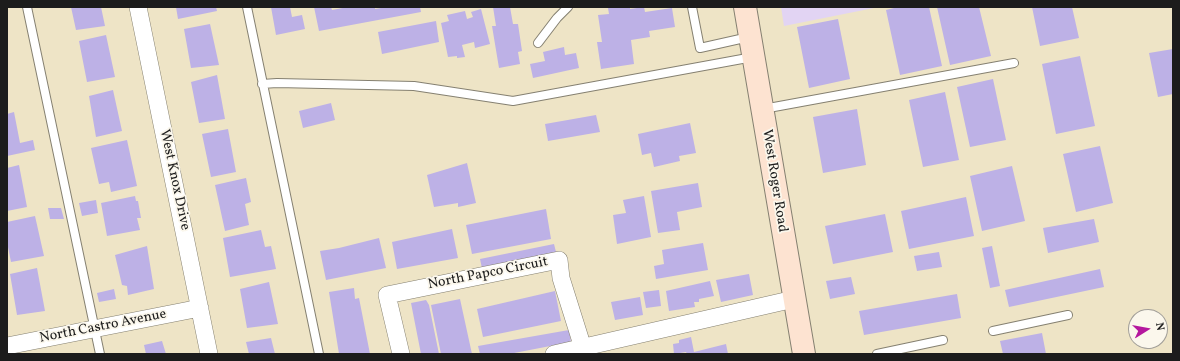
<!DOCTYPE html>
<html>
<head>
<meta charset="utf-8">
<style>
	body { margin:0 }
	#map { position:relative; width:1180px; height:361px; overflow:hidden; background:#eee4c6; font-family:Vollkorn,serif }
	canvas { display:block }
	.frame { position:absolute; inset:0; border:8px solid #1c1c1c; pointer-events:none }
	.north { position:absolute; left:1128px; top:309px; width:40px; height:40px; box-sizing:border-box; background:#fbf7ec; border:1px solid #a29f99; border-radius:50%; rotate:79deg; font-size:11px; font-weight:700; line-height:16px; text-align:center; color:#1c1c1c }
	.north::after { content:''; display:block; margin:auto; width:14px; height:18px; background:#b5179e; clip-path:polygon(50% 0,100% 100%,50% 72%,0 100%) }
</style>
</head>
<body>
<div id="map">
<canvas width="1180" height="361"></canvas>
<div class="frame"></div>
<div class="north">N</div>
</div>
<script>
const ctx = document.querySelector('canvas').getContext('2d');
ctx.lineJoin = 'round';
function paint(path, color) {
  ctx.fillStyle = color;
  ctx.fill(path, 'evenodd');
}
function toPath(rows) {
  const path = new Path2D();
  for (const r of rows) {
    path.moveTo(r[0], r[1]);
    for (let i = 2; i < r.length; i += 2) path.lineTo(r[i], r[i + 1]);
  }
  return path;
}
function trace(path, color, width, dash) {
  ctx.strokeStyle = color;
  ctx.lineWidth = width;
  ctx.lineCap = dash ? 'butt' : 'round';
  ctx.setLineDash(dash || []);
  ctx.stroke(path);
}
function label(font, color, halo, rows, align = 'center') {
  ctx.font = font + ' Vollkorn,serif';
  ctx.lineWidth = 3.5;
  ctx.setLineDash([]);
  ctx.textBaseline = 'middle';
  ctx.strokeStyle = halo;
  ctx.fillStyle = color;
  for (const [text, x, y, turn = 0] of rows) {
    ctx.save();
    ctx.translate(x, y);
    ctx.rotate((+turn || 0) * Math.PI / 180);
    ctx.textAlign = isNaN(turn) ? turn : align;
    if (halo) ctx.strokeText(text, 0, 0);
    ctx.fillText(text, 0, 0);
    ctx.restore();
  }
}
paint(toPath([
	[781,7,879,7,784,26]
]), '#e2d4f3');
paint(toPath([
	[71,7,101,7,105,26,76,30],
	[176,7,216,7,217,11,178,19],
	[271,7,290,7,292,17,302,15,305,29,276,35],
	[314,7,331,7,332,10,348,7,375,7,375,9,387,7,420,7,421,12,319,31],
	[493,7,510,7,513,24,518,24,522,51,518,52,520,64,499,68,492,26,496,26],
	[613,7,630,7,630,9,644,7,645,12,672,8,675,27,649,31,650,37,631,40,634,64,601,69,597,42,602,42,598,15,609,14,608,8],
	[898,7,929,7,942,66,900,75,886,10],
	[937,7,979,7,991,56,950,65],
	[1032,7,1072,7,1079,38,1040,46],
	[481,9,490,44,475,48,474,42,462,45,465,57,457,58,457,56,448,57,441,23,449,21,447,15,465,11,467,19,473,17,471,12],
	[838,19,850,79,809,88,797,27],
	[436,21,439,42,382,54,378,32],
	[210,24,219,65,191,68,184,29],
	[106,35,115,77,87,82,79,41],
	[564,47,565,55,576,53,579,68,533,78,530,64,545,61,543,52],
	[1173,49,1173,94,1158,97,1149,53],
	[1080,56,1095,126,1056,134,1042,64],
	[217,75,225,119,199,123,191,82],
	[993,79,1006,140,970,147,957,87],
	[113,90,122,131,96,137,89,96],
	[945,92,959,160,923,167,909,100],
	[331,103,335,120,303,128,299,111],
	[857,109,866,165,823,173,813,117],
	[14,112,20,143,33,140,35,150,7,156,7,114],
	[596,115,600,132,548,141,545,124],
	[690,123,696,153,679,156,680,161,654,167,651,153,642,155,638,134],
	[228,129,236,172,211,177,202,134],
	[127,140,137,186,111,192,109,182,99,184,91,148],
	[1100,146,1113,203,1076,212,1063,154],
	[467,163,476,203,458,207,458,203,434,207,427,175],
	[19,165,27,207,7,211,7,168],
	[1012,166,1025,221,982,231,970,176],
	[246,178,251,202,245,204,249,225,225,231,215,185],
	[698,183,702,207,677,212,680,230,658,233,651,191],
	[135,196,136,201,138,201,141,218,137,218,140,230,107,236,101,203],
	[644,196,651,237,617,244,613,215,626,213,623,200],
	[966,197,974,236,909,249,901,211],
	[96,200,98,213,82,216,79,203],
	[48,208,61,208,64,219,50,219],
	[546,209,551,239,472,254,466,225],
	[885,214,893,252,833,264,825,226],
	[35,216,44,256,11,262,7,242,7,222],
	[1094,219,1099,242,1048,253,1043,228],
	[452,229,458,258,397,269,392,242],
	[261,230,265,247,271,246,276,269,230,277,223,238],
	[379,238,386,268,326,280,320,251,339,248],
	[703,243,708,270,656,279,654,266,664,264,662,250],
	[554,244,557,256,483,273,480,259],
	[147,246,154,289,128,295,127,286,122,285,115,255],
	[992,246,1000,286,990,288,982,248],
	[939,252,942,267,917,271,914,256],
	[37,268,45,311,17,315,10,274],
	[1100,269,1104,287,1009,307,1005,290],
	[749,274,753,295,721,302,716,280],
	[851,277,855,294,830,299,826,281],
	[710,281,714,296,699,299,699,302,694,302,695,307,669,311,666,291],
	[269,282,278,324,247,328,240,289],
	[354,288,355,299,359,298,370,354,339,354,329,292],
	[114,289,116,299,99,302,97,293],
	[659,290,661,306,646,308,643,292],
	[555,291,561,321,483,337,477,309],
	[957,294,961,318,864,335,859,311],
	[640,297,643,315,615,320,611,302],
	[460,299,472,354,441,354,431,305],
	[426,300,429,305,439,354,421,354,411,303],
	[569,330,571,342,509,354,480,354,478,346],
	[1042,333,1046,354,1003,354,1000,341],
	[691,337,694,352,726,344,728,354,687,354,686,352,674,354,673,344,679,343,679,340],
	[271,338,275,354,249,354,246,342],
	[162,341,166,354,146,354,144,345]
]), '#bdb1e6');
const lane = toPath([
	[27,7,100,354],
	[247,7,319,354],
	[692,7,700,48,749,37],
	[538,43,557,18,568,7],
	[262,84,277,83,414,86,513,101,753,57],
	[763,109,1014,63],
	[993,331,1068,315],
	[877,354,943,340]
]);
const street = toPath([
	[138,7,209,354],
	[7,346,200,308],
	[401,354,387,295,559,260,561,278,583,348],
	[554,354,794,299]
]);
const secondary = toPath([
	[745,7,804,354]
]);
trace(lane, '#858071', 10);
trace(street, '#858071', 18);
trace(secondary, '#858071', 24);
trace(lane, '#fff', 8);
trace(street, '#fff', 17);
trace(secondary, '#fde3d1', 22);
label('14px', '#1c1c1c', '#fbf7ec', [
	["West Knox Drive",174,180,78],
	["West Roger Road",774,181,81],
	["North Papco Circuit",488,274,-11],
	["North Castro Avenue",103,327,-11]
]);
</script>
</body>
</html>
